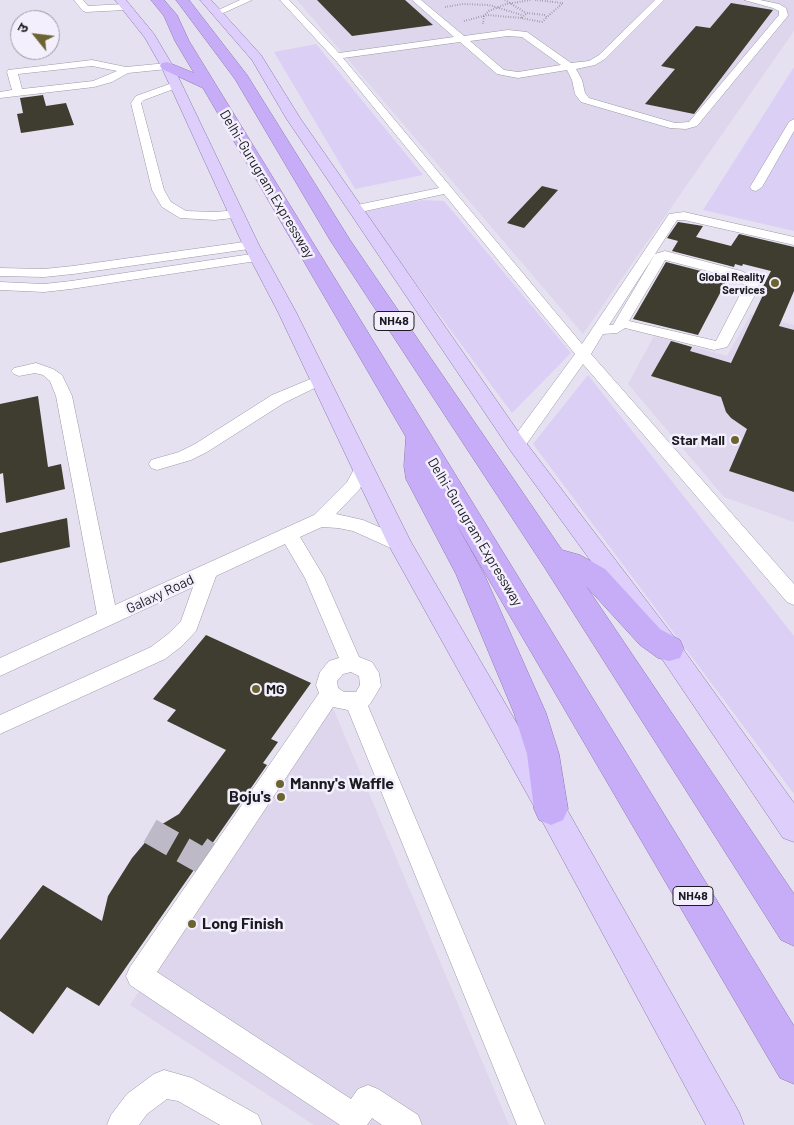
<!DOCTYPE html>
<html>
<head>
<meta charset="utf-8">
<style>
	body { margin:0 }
	#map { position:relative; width:794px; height:1125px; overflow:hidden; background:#e6e1f0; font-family:Barlow,"Noto Sans Devanagari",sans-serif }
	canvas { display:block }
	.north { position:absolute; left:10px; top:10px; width:50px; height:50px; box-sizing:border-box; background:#f3effd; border:1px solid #9d9aa5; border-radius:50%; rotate:299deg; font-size:14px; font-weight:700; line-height:20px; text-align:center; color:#1c1b20 }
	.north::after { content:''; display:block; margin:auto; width:18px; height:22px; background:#6b6431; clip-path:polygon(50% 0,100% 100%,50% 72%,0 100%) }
</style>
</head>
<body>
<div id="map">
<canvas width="794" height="1125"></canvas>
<div class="north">उ</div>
</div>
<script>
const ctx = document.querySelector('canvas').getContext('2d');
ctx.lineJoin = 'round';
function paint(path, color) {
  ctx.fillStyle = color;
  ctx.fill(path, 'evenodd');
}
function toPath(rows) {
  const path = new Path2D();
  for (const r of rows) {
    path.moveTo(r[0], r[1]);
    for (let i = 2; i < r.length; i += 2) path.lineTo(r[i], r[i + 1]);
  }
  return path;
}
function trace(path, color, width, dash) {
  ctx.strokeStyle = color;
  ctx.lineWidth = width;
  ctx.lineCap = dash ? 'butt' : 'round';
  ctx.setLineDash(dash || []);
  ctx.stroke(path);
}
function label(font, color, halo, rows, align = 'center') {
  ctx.font = font + ' Barlow,sans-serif';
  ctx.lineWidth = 5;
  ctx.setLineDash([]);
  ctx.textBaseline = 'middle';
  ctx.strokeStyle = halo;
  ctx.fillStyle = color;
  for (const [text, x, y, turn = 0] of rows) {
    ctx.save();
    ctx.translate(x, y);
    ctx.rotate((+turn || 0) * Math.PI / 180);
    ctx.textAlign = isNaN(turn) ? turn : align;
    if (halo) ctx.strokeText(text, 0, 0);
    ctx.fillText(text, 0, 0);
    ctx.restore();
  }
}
paint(toPath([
	[297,0,794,0,794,31,583,334],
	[751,314,794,325,794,522,724,497,628,384,654,336,727,356],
	[330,701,509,1125,314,1125,130,1005]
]), '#ddd6ec');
paint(toPath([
	[316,44,423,175,355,189,274,52],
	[794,67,794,231,703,210],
	[423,200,444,201,571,353,512,413,363,212],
	[588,375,794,636,794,794,533,444]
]), '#dbcff6');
paint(toPath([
	[317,0,405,0,433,25,352,36],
	[731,3,773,10,694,114,645,104,675,69,661,66,696,26,710,28],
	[43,95,46,106,66,103,74,125,21,133,17,114,23,113,20,98],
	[542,186,558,190,524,228,507,223],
	[678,222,703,226,696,237,731,246,739,234,794,247,794,291,779,326,794,330,794,492,729,471,747,429,731,418,726,412,721,397,651,376,671,341,692,347,690,351,731,363,763,295,759,294,771,271,743,264,742,266,735,264,734,267,672,251,678,241,667,238],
	[666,262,728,278,698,335,633,319],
	[38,396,48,467,61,464,65,489,6,503,3,473,0,474,0,404],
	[67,518,70,547,0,563,0,533],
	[206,635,311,683,271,739,278,742,263,763,267,765,99,1006,67,987,33,1034,0,1011,0,940,43,885,102,921,108,896,132,858,159,826,179,814,226,750,167,721,176,710,153,699]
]), '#3e3d30');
trace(toPath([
	[150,831,206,863,218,846]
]), '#beb9c6', 26, [26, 12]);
const minor = toPath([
	[74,0,83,0,88,6,125,4,129,7,125,10,86,12,83,11,74,0],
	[240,0,252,0,219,15,216,16,212,13,240,0],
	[280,0,289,0,339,53,454,37,412,0,421,0,464,36,508,30,527,32,571,63,589,61,599,55,655,0,664,0,605,59,595,65,576,69,582,80,585,93,589,98,675,123,689,122,779,15,779,11,773,8,744,0,760,0,779,4,786,8,788,15,787,17,697,126,686,129,670,128,581,102,575,94,572,80,567,70,518,78,497,74,460,42,343,58,582,344,669,214,684,212,794,237,794,245,684,220,677,220,609,325,613,325,655,254,665,251,741,271,752,276,757,281,759,284,757,291,729,344,727,347,714,350,625,328,617,333,603,334,591,354,794,584,794,605,787,602,583,364,523,449,517,451,511,449,509,445,511,441,575,354,444,194,356,213,352,212,350,209,352,206,439,188,337,62,280,0],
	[508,36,522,37,561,65,518,72,504,70,470,41,508,36],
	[665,260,731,277,745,285,716,341,629,321,665,260],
	[92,60,126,67,167,63,172,66,167,69,128,73,112,82,94,87,0,98,0,92,12,90,7,72,8,70,92,60],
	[92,66,117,71,93,81,22,89,18,74,92,66],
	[175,82,179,83,179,87,144,100,141,103,164,190,171,202,186,211,215,212,238,210,242,211,244,214,242,217,215,220,180,218,162,207,152,190,131,103,136,96,175,82],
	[794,119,794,131,762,187,756,191,752,190,750,187,789,122,794,119],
	[251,241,256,242,258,245,256,248,73,274,44,277,0,276,0,268,44,269,73,266,251,241],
	[258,253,265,257,263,260,71,289,44,292,0,290,0,282,44,284,71,281,258,253],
	[36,363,53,369,62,375,72,396,115,605,314,515,347,482,357,464,363,462,369,464,372,468,359,490,336,514,363,520,407,539,409,544,407,549,400,551,393,549,353,531,338,528,322,527,300,537,324,577,359,657,372,662,379,673,381,686,370,704,368,706,545,1125,517,1125,348,710,333,707,157,972,351,1099,358,1089,368,1085,378,1089,418,1115,422,1125,382,1125,372,1118,367,1125,340,1125,130,985,126,976,130,967,319,693,316,685,320,672,329,661,339,658,305,578,285,544,216,576,196,631,182,646,165,659,0,734,0,715,151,647,168,634,181,621,193,587,0,676,0,658,97,614,56,396,50,381,43,375,35,373,19,376,14,374,11,371,14,368,36,363],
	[351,672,359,676,360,685,356,692,344,692,338,688,337,681,343,674,351,672],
	[320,375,325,377,328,380,325,383,284,403,207,452,191,460,157,470,151,468,149,464,151,460,179,452,195,444,272,395,320,375],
	[164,1070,192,1078,258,1115,262,1125,220,1125,178,1101,167,1099,147,1114,139,1125,107,1125,111,1115,127,1094,154,1074,164,1070]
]);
const major = toPath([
	[115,0,126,0,154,34,173,66,259,245,296,312,411,542,561,799,739,1112,744,1125,706,1125,541,819,388,544,278,312,243,245,161,66,145,38,115,0],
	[200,0,211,0,261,55,300,118,524,440,678,642,794,803,794,842,783,838,660,656,510,450,286,118,252,60,200,0]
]);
const highway = toPath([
	[151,0,164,0,177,15,189,41,794,1026,794,1084,780,1078,454,520,484,574,546,713,559,754,568,809,563,820,551,825,539,820,534,809,527,754,514,713,456,574,406,479,404,466,406,437,203,88,162,69,160,66,162,63,167,62,194,73,175,41,164,16,151,0],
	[176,0,189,0,247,75,350,240,562,550,580,555,605,569,660,629,680,640,684,649,680,658,669,661,658,658,640,645,586,586,794,894,794,946,781,940,543,565,330,240,235,79,176,0]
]);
trace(minor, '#9c98a6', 1);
trace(major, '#8b7aac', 1);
trace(highway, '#8b7aac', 1);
trace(toPath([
	[505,0,526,13],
	[535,0,563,3,547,17],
	[445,7,463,4,489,5,522,15],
	[527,13,545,15,547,17,542,22,521,18,527,13],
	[464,21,487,15,521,18],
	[483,24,484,16,489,11,506,4,531,0]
]), '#77757e', 2, [0.5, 2]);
paint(minor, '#fff');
paint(major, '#ddcefb');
paint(highway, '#c7adf8');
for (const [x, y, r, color] of [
	[775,283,5,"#6b6431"],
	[735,440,5,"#6b6431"],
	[256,689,5,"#6b6431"],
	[280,784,5,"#6b6431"],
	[281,797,5,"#6b6431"],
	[192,924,5,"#6b6431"]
]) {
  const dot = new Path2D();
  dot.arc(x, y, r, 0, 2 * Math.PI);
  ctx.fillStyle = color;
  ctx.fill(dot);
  trace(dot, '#f3effd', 2);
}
label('bold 11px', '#1c1b20', '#f3effd', [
	["Global Reality",765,277],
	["Services",765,290]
], 'right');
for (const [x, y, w] of [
	[394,321,40],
	[693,896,40]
]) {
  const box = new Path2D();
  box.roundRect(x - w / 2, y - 9.5, w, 19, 4);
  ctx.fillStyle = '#f3effd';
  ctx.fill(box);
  trace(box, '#1c1b20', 1);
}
label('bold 12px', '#1c1b20', null, [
	["NH48",394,321],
	["NH48",693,896]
]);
label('14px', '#1c1b20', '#f3effd', [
	["Delhi-Gurugram Expressway",267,184,59],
	["Delhi-Gurugram Expressway",475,532,59],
	["Galaxy Road",160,594,-25]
]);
label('bold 14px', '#1c1b20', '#f3effd', [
	["Star Mall",725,440],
	["MG",266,689,"left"]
], 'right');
label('bold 16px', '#1c1b20', '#f3effd', [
	["Manny's Waffle",290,784],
	["Boju's",271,797,"right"],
	["Long Finish",202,924]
], 'left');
</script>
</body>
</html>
